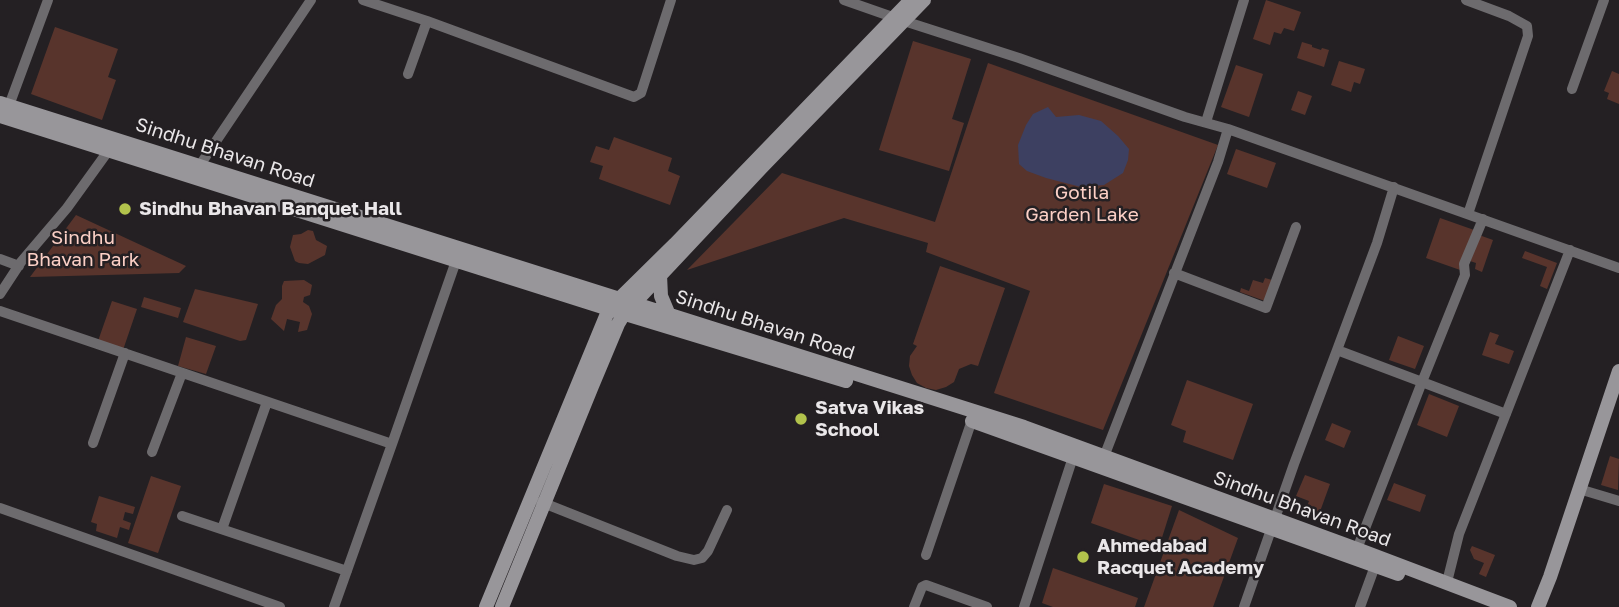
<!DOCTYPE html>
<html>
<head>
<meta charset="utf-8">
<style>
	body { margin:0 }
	canvas { display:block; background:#242023 }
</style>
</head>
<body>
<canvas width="1619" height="607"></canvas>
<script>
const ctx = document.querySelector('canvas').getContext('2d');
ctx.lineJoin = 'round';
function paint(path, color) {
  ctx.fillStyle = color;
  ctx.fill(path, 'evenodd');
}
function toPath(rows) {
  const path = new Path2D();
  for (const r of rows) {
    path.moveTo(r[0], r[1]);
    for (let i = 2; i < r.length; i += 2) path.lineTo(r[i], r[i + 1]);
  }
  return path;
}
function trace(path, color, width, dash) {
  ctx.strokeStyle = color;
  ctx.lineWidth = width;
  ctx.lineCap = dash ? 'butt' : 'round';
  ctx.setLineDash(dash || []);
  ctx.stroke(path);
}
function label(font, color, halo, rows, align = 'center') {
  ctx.font = font + ' "Golos Text",sans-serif';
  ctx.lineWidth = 5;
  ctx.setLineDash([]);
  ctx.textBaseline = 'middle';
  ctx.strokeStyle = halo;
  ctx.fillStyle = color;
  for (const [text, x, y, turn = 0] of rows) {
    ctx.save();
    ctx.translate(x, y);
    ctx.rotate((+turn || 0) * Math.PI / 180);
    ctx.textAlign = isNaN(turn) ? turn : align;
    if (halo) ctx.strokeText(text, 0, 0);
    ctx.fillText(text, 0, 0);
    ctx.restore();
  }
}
paint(toPath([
	[1266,0,1301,12,1294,31,1284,28,1281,34,1274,32,1270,45,1253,39],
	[55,27,118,49,108,77,116,80,102,120,31,94],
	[913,41,971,59,952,119,964,123,949,171,879,150],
	[1302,42,1312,45,1312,47,1321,50,1322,48,1329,50,1324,67,1297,58],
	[1339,61,1365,69,1360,84,1354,82,1351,92,1331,85],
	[988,63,1218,145,1103,430,994,393,1030,291,926,252,928,243,844,218,687,270,782,173,935,222],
	[1236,65,1263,74,1249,117,1221,107],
	[1612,71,1619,74,1619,104,1607,99,1609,93,1604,91],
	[1298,91,1312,96,1305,115,1291,110],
	[614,137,672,158,668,171,680,176,670,205,599,179,603,166,590,162,596,146,609,150],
	[1236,149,1276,163,1267,188,1227,174],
	[76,215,186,266,179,273,30,277],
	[1440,218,1477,231,1463,271,1426,258],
	[308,230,313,231,316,240,327,246,325,255,308,264,299,263,295,261,290,247,293,235,301,234],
	[1479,235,1493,240,1482,272,1475,269,1476,263,1470,261],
	[1525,251,1557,263,1547,289,1540,286,1547,267,1522,258],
	[940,266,1005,288,978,366,971,364,959,369,954,382,946,387,936,390,926,388,917,383,912,375,909,366,910,356,917,346,913,344],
	[1265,278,1272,280,1265,301,1240,292,1241,288,1249,291,1253,280,1263,283],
	[304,280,312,285,310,295,304,297,303,302,309,306,312,314,307,330,298,332,300,322,287,319,284,331,271,319,276,305,282,299,282,286,284,281],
	[195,289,258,304,246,340,240,341,183,322],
	[144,297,181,308,178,318,141,307],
	[112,301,137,309,123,350,98,341],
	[1490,332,1499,335,1495,344,1514,351,1509,364,1482,355],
	[1398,336,1424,346,1415,369,1389,360],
	[186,337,216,346,206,374,178,366],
	[1187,380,1253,404,1233,460,1183,442,1186,431,1171,425],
	[1429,394,1459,406,1447,437,1417,425],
	[1332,423,1351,431,1344,448,1325,440],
	[1610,456,1619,459,1618,490,1601,485],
	[1305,475,1330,484,1318,517,1305,512,1309,501,1296,496],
	[151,476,181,486,158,553,128,543],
	[1394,483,1426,495,1420,512,1387,500],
	[1104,484,1172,506,1159,547,1091,523],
	[99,496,135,507,133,514,125,512,123,520,131,523,129,530,120,527,117,538,96,531,97,524,91,522],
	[1179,510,1238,538,1213,607,1144,607],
	[1472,546,1495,555,1486,577,1479,574,1484,563,1474,559,1470,550],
	[1053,568,1138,598,1135,607,1053,607,1042,603]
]), '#58342c');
paint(toPath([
	[1048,107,1056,117,1079,115,1101,121,1118,136,1129,149,1128,160,1123,173,1104,185,1081,187,1046,178,1027,171,1019,164,1018,145,1026,125,1033,114]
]), '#3d4061');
trace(toPath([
	[363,0,427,21,634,97,641,93,671,0],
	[844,0,904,21,1019,58,1185,117,1228,129,1619,268],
	[1466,0,1509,16,1527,26,1528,36,1468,214],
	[408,74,427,21],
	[1572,89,1604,0],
	[7,111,48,0],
	[1206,122,1244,0],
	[198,172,200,165,311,0],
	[1483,219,1464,264,1465,275,1422,382,1506,414],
	[0,259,19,266],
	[1174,273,1266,308,1296,227],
	[0,294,21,262,67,208,106,154,110,146],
	[0,311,392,444,456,261],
	[1337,350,1377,243,1394,187],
	[93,443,125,353],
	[152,452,182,373],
	[1102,462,1218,162,1228,129],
	[1579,489,1619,501],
	[541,502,677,556,694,560,702,558,708,551,727,510],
	[0,508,280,607],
	[182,516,347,571],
	[222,529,267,402],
	[926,555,972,420],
	[1447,582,1459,534,1570,250],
	[334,607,392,444],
	[914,607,922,587,926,585,987,607],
	[1024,607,1074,454],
	[1244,607,1294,464,1337,350,1422,382,1357,549],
	[1360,607,1375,566]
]), '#6d6b6e', 10);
trace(toPath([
	[0,103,1024,427,1357,549,1510,607],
	[0,116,609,309,846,381],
	[660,275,661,296,669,315],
	[972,421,1398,574],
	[486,607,609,309,675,244,911,0],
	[502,607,592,386,618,324,624,314,762,167,924,0],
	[1538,607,1550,577,1619,371]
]), '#98969a', 14);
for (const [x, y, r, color] of [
	[125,209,7,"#b2c34c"],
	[801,419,7,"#b2c34c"],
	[1083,557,7,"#b2c34c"]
]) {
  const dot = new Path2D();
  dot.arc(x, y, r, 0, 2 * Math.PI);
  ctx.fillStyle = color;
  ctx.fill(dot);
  trace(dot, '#242023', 2.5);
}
label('19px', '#eae7e9', '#242023', [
	["Sindhu Bhavan Road",225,153,18],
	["Sindhu Bhavan Road",765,325,18],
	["Sindhu Bhavan Road",1302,509,20]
]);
label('19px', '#fcd0c6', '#242023', [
	["Gotila",1082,193],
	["Garden Lake",1082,215],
	["Sindhu",83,238],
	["Bhavan Park",83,260]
]);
label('bold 19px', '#eae7e9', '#242023', [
	["Sindhu Bhavan Banquet Hall",139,209],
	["Satva Vikas",815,408],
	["School",815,430],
	["Ahmedabad",1097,546],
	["Racquet Academy",1097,568]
], 'left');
</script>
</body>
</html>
